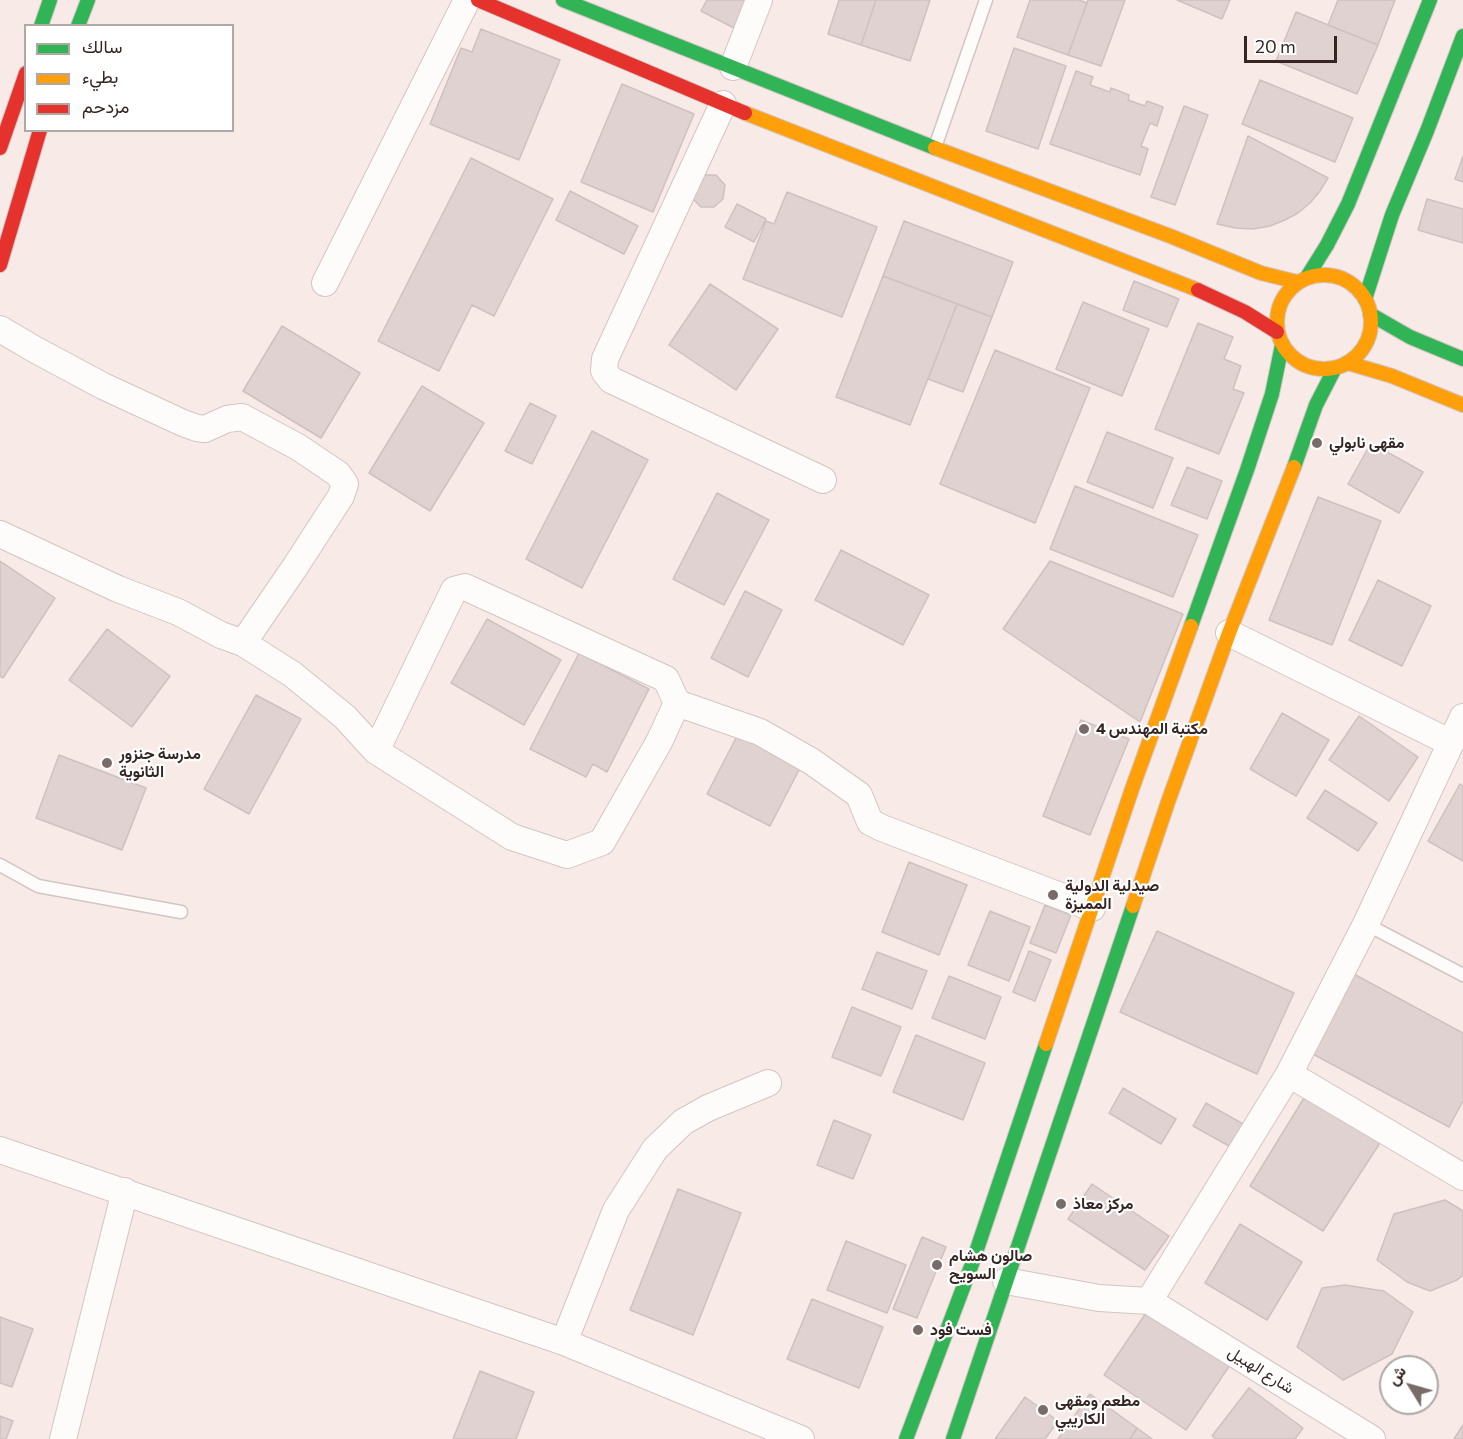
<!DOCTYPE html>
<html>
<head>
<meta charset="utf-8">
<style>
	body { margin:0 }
	#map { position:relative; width:1463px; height:1439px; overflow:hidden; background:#f7eae7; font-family:Commissioner,Vazirmatn,sans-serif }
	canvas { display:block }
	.legend { position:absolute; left:24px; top:24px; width:210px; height:108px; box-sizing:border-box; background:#fff; border:2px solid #aea8a7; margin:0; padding:8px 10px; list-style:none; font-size:18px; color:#352623 }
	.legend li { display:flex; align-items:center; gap:12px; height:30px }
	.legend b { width:30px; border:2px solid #aea8a7 }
	.north { position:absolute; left:1379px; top:1355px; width:60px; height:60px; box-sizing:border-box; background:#fff; border:2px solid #aea8a7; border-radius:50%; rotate:307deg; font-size:16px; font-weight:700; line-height:24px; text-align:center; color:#352623 }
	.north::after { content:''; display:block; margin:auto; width:21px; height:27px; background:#796b68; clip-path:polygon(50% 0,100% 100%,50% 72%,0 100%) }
	.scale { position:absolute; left:1244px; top:36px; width:93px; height:27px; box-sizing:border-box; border:3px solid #352623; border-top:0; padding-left:8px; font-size:18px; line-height:21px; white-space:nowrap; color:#352623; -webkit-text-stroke:4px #fff; paint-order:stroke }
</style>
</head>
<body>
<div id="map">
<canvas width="1463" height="1439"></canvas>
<ul class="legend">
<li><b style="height:8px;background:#30b455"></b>سالك</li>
<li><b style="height:8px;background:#ff9f0a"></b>بطيء</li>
<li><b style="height:8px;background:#e5322d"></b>مزدحم</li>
</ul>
<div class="north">ش</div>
<div class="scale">20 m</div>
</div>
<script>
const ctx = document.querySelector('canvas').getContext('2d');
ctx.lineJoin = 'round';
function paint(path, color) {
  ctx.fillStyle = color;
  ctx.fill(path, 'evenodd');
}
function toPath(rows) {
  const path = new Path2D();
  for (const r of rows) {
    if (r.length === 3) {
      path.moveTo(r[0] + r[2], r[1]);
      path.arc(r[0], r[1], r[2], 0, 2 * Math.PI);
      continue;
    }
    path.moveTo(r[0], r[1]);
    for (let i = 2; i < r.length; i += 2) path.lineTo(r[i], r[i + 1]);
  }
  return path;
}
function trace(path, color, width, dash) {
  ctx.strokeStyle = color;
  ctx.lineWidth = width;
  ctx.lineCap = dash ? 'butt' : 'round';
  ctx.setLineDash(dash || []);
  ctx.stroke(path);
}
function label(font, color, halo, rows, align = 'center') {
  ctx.font = font + ' Commissioner,Vazirmatn,sans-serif';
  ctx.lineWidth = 4.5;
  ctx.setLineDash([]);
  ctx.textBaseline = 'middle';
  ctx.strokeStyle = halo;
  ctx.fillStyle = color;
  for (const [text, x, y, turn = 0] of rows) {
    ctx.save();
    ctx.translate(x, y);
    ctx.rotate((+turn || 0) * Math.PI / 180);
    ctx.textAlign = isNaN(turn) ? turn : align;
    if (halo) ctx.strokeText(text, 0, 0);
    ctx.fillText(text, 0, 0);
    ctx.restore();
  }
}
const building = toPath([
	[707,0,749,0,734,28,701,11,707,0],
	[839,0,876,0,861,45,828,34,839,0],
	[876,0,930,0,910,61,861,45,876,0],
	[1030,0,1079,0,1087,3,1068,55,1017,37,1030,0],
	[1088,0,1125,0,1101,66,1068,55,1088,0],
	[1177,0,1230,0,1222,19,1177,0],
	[1338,0,1395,0,1378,45,1328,25,1338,0],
	[1296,12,1378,45,1357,94,1276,61,1296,12],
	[481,29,560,60,519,160,430,124,461,48,472,52,481,29],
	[1014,48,1066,66,1038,149,986,131,1014,48],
	[1076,71,1093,77,1090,85,1110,92,1111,88,1129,95,1128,100,1145,106,1147,101,1163,107,1157,126,1150,123,1141,146,1148,149,1140,175,1050,144,1076,71],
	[1260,80,1353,118,1335,162,1242,124,1260,80],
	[622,84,694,114,653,212,581,182,622,84],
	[1184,106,1208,115,1175,205,1151,197,1184,106],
	[1248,136,1328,178,1320,191,1310,203,1298,213,1285,220,1270,226,1253,229,1235,228,1217,224,1248,136],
	[1463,156,1463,182,1455,179,1463,156],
	[471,158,553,199,494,316,472,305,439,371,378,341,471,158],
	[702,175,716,175,725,185,723,199,714,207,701,207,691,197,702,175],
	[570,191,638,226,624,254,556,220,570,191],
	[787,192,877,227,842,317,743,279,766,221,774,224,787,192],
	[1427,199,1463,209,1463,243,1418,230,1427,199],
	[737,204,766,219,754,242,725,227,737,204],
	[904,221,1013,262,992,317,883,276,904,221],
	[883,276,957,304,910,425,836,397,883,276],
	[1134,281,1179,299,1167,327,1123,310,1134,281],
	[710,284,778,329,736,390,669,345,710,284],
	[1083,302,1149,329,1122,396,1056,369,1083,302],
	[957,304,992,317,963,392,928,379,957,304],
	[1198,323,1233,337,1224,359,1241,366,1233,389,1244,393,1219,454,1155,429,1198,323],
	[282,326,360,373,321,438,243,391,282,326],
	[995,350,1090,388,1035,523,940,484,995,350],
	[422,386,484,423,430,511,369,473,422,386],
	[530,403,556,416,532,464,505,451,530,403],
	[592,431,648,460,582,588,526,559,592,431],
	[1107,432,1173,458,1153,508,1087,482,1107,432],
	[1371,443,1423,472,1399,513,1348,484,1371,443],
	[1187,467,1222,481,1207,519,1171,505,1187,467],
	[1075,486,1198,535,1173,597,1050,549,1075,486],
	[717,493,769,520,724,605,673,579,717,493],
	[1318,497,1381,521,1332,645,1269,620,1318,497],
	[841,550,929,595,903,645,815,600,841,550],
	[0,561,55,598,3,678,0,676,0,561],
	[1050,561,1183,614,1140,722,1003,629,1050,561],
	[1378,580,1431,606,1402,666,1349,640,1378,580],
	[745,591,782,610,748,677,711,658,745,591],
	[487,619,561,660,524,725,451,683,487,619],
	[107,629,170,676,132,727,69,680,107,629],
	[579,653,649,689,607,772,593,764,586,777,530,749,579,653],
	[256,695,301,719,249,814,204,789,256,695],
	[1282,713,1329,740,1296,796,1250,769,1282,713],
	[1359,716,1418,757,1389,801,1329,760,1359,716],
	[1081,720,1129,739,1090,835,1043,816,1081,720],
	[738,734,801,766,770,826,707,794,738,734],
	[59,755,146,788,122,850,36,818,59,755],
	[1460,784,1463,786,1463,861,1428,841,1460,784],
	[1325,790,1377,823,1358,851,1307,818,1325,790],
	[909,862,967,885,939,955,882,932,909,862],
	[1045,905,1071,915,1056,953,1030,943,1045,905],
	[990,911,1030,927,1009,981,968,965,990,911],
	[1157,931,1294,993,1257,1074,1120,1012,1157,931],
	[1029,951,1051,960,1035,1001,1013,992,1029,951],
	[877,952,927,971,912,1009,862,989,877,952],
	[1352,973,1463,1033,1463,1101,1449,1127,1309,1052,1352,973],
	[949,976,1001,997,985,1039,932,1018,949,976],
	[852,1007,901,1027,881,1076,832,1057,852,1007],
	[916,1035,985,1063,963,1120,893,1092,916,1035],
	[1123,1088,1176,1119,1161,1144,1109,1113,1123,1088],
	[1304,1098,1387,1132,1323,1231,1250,1186,1304,1098],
	[1206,1103,1243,1124,1231,1147,1193,1126,1206,1103],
	[834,1120,871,1135,853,1179,817,1165,834,1120],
	[1092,1184,1169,1236,1145,1270,1068,1219,1092,1184],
	[678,1189,741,1213,693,1335,630,1310,678,1189],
	[1445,1200,1463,1211,1463,1275,1457,1280,1430,1291,1407,1282,1377,1260,1394,1214,1445,1200],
	[1240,1224,1302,1262,1267,1320,1205,1283,1240,1224],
	[922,1237,946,1247,917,1318,893,1309,922,1237],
	[846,1241,906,1265,887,1313,827,1290,846,1241],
	[1345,1285,1384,1291,1413,1312,1392,1354,1343,1380,1297,1347,1322,1288,1345,1285],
	[812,1299,883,1327,859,1388,787,1359,812,1299],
	[1150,1307,1232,1362,1186,1430,1104,1375,1150,1307],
	[0,1317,33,1329,12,1387,0,1383,0,1317],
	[480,1371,534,1392,516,1439,453,1439,480,1371],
	[1249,1388,1303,1428,1295,1439,1216,1439,1212,1436,1249,1388],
	[1090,1394,1137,1428,1130,1439,1058,1439,1090,1394],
	[1025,1397,1058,1421,1045,1439,995,1439,1025,1397],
	[0,1416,13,1421,6,1439,0,1439,0,1416],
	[1463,1425,1463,1439,1454,1439,1463,1425],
	[1137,1428,1152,1439,1130,1439,1137,1428]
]);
paint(building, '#dfd2d1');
trace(building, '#cec1c0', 1.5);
const lane = toPath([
	[935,147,986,0],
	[0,865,38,886,181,912],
	[1366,924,1463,975]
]);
const street = toPath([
	[733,67,759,0],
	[723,104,605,359,604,371,611,380,823,480],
	[325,283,467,0],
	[0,329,34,349,103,386,183,423,197,428,205,429,227,419,242,417,298,447,338,474,345,484,341,496,295,567,243,643],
	[0,534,118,589,178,612,221,635,243,643,292,674,345,717,376,751,512,837,567,855,602,842,659,742,677,703],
	[1229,633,1451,743],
	[376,751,454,590,465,587,666,679,677,703,760,732,811,761,859,795,870,822,882,828,1092,908],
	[1289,1074,1463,1177],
	[0,1150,564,1342,801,1439],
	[1006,1281,1099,1298,1149,1301,1289,1074,1366,924,1463,717],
	[1149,1301,1372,1439],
	[564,1342,616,1210,655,1149,683,1122,708,1108,768,1083],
	[63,1439,125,1191]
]);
const fast = toPath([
	[563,0,935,148],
	[41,26,50,0],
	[78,26,88,0],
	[1307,277,1327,245,1348,204,1430,0],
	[1365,299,1392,215,1427,131,1463,36],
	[1370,314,1410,337,1463,359],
	[1294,467,1316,405,1335,368],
	[1191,626,1247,470,1272,394,1282,345],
	[906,1439,972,1264,1046,1044],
	[953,1439,1133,906]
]);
const slow = toPath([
	[745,113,1198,290],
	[935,148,1170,236,1261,273,1297,282],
	[1324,322,47],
	[1348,363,1392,376,1463,405],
	[1133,906,1168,802,1229,633,1294,467],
	[1046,1044,1132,789,1191,626]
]);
const jam = toPath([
	[478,0,745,113],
	[0,148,26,73],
	[0,265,40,130],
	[1198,290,1245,312,1277,332]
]);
trace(lane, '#d3c5c3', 15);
trace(street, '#d3c5c3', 28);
trace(fast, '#d3c5c3', 16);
trace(slow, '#d3c5c3', 16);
trace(jam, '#d3c5c3', 16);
trace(lane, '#fefcfb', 12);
trace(street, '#fefcfb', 26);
trace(fast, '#30b455', 14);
trace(slow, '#ff9f0a', 14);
trace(jam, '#e5322d', 14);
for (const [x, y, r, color] of [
	[1317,443,6,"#796b68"],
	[1084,729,6,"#796b68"],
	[107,763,6,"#796b68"],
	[1053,895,6,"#796b68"],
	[1061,1204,6,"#796b68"],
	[937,1265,6,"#796b68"],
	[918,1330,6,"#796b68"],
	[1043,1410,6,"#796b68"]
]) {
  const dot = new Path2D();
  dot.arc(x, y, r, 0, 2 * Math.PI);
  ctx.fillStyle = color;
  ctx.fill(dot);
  trace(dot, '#fff', 2);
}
label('bold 16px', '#352623', '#fff', [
	["مقهى نابولي",1329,443],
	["مكتبة المهندس 4",1096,729],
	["مدرسة جنزور",119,754],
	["الثانوية",119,772],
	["صيدلية الدولية",1065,886],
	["المميزة",1065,904],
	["مركز معاذ",1073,1204],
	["صالون هشام",949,1256],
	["السويح",949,1274],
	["فست فود",930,1330],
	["مطعم ومقهى",1055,1401],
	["الكاريبي",1055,1419]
], 'left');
label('16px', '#352623', '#fff', [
	["شارع الهبيل",1261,1370,32]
]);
</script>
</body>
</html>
